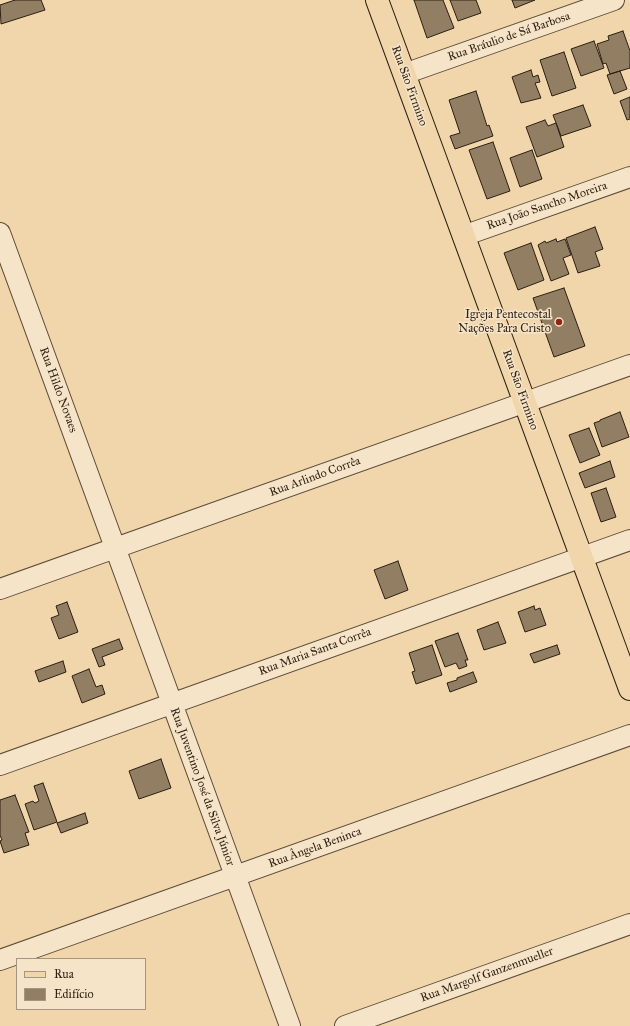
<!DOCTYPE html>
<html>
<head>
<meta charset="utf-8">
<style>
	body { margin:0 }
	#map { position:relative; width:630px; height:1026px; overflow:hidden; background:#f1d5ab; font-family:"IM FELL Great Primer",serif }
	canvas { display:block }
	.legend { position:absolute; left:16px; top:958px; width:130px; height:52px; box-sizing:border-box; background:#f6e4c8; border:1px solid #a5957f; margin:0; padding:5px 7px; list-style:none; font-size:12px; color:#2b1f12 }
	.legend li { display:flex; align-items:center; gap:8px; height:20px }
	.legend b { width:20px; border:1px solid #a5957f }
</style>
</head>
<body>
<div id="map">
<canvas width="630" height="1026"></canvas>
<ul class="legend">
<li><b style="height:5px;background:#f1d5ab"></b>Rua</li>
<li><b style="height:11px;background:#927e62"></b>Edifício</li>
</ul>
</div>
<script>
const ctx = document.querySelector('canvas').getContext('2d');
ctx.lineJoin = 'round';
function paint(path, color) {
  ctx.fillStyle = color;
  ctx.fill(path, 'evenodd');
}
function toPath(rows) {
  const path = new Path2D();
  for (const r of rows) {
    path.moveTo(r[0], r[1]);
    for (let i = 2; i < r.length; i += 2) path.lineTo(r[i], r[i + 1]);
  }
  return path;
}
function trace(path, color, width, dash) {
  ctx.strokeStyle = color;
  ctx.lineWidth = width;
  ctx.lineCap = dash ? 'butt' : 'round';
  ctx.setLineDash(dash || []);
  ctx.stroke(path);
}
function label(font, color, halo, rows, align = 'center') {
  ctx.font = font + ' "IM FELL Great Primer",serif';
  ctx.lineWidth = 3;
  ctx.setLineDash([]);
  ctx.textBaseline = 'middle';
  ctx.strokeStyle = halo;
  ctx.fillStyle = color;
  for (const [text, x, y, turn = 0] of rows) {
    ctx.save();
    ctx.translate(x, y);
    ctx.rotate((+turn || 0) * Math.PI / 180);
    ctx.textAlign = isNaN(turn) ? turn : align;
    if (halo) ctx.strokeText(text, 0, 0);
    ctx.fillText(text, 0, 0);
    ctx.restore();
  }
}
const building = toPath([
	[15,0,41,0,45,10,1,24,0,5,15,0],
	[414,0,443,0,454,28,427,38,414,0],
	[450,0,476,0,481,13,458,21,450,0],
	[512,0,535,0,515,8,512,0],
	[623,31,630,51,630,68,610,74,606,63,603,64,597,44,609,40,608,36,623,31],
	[594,41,604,68,581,76,571,49,594,41],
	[564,52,576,88,552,96,540,60,564,52],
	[531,70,533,77,538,75,540,82,535,83,541,98,521,103,512,77,531,70],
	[620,71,627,89,614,94,607,75,620,71],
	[476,91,487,126,489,125,493,136,455,149,450,136,460,133,449,100,476,91],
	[630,97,630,119,627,120,620,101,630,97],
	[583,105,591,126,561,136,553,115,583,105],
	[545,120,548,126,556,123,564,147,537,157,526,127,545,120],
	[493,142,510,191,487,199,469,150,493,142],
	[532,150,542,179,520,187,510,158,532,150],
	[595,227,603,249,595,252,600,266,578,273,566,238,595,227],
	[556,239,557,242,565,239,571,255,563,258,569,274,551,281,538,245,545,241,546,243,556,239],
	[531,243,544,280,518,290,504,253,531,243],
	[564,288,585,346,554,357,533,298,564,288],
	[620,412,629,437,602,447,594,423,600,421,600,420,620,412],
	[589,428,600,455,580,463,569,435,589,428],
	[610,461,615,477,585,488,579,473,610,461],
	[606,488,616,517,601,522,591,493,606,488],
	[398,561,408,590,385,599,374,570,398,561],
	[67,602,78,632,59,639,51,618,59,615,56,606,67,602],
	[534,606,535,610,540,608,546,625,525,632,518,612,534,606],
	[498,622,506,643,484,650,477,630,498,622],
	[458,633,468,660,465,660,467,666,459,669,456,663,445,667,435,641,458,633],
	[119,639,123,649,102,657,105,665,99,667,92,649,119,639],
	[432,645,442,675,416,684,412,672,415,671,409,653,432,645],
	[557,645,560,654,534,663,530,654,557,645],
	[63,661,66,672,39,682,35,671,63,661],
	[89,669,96,687,102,685,105,694,82,703,72,676,89,669],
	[473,672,477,682,450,692,447,683,457,680,457,678,473,672],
	[161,759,171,788,139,799,129,771,161,759],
	[43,783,57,822,34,830,25,804,33,801,35,803,39,801,34,786,43,783],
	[15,795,29,832,25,833,29,845,4,853,0,841,2,840,0,835,0,800,15,795],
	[85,813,88,823,61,833,57,823,85,813]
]);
paint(building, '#927e62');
trace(building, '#2b1f12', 1);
const minor = toPath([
	[404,74,614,0],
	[0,233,290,1026],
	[463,236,630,177],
	[0,589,630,365],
	[0,765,630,540],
	[0,960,630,735],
	[345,1026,630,924]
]);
const major = toPath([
	[377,0,630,689]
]);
trace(minor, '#5c4c38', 22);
trace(major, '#2b1f12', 24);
trace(minor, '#f6e4c8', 20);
trace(major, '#f1d5ab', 22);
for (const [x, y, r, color] of [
	[559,322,4,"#8f2418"]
]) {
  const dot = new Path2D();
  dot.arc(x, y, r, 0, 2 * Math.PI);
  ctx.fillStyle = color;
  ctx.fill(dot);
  trace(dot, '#f6e4c8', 1.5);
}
label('12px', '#2b1f12', '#f6e4c8', [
	["Rua Bráulio de Sá Barbosa",509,37,-19],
	["Rua São Firmino",409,86,70],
	["Rua João Sancho Moreira",547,206,-19],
	["Rua Hildo Novaes",58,390,70],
	["Rua São Firmino",520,390,70],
	["Rua Arlindo Corrêa",315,477,-20],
	["Rua Maria Santa Corrêa",315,652,-20],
	["Rua Juventino José da Silva Júnior",202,787,70],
	["Rua Ângela Beninca",315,848,-20],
	["Rua Margolf Ganzenmueller",487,975,-20]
]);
label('12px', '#2b1f12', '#f6e4c8', [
	["Igreja Pentecostal",551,315],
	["Nações Para Cristo",551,329]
], 'right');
</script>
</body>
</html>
